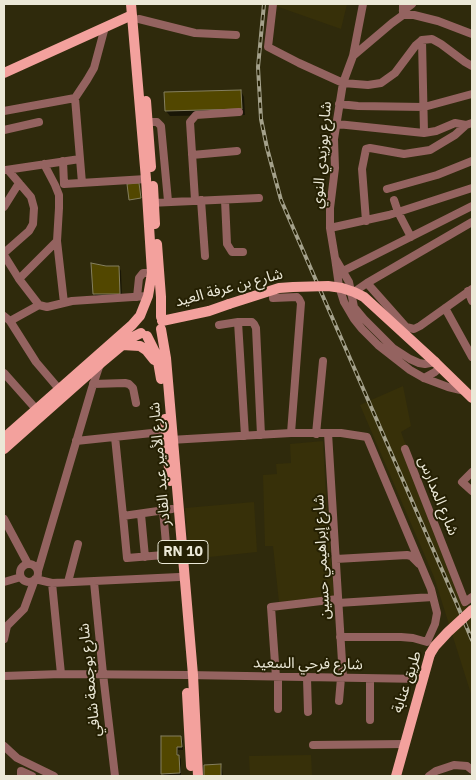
<!DOCTYPE html>
<html>
<head>
<meta charset="utf-8">
<style>
	body { margin:0 }
	#map { position:relative; width:476px; height:780px; overflow:hidden; background:#2f2a0c; font-family:"IBM Plex Sans",sans-serif }
	canvas { display:block }
	.frame { position:absolute; inset:0; border:5px solid #ebe8d7; pointer-events:none }
</style>
</head>
<body>
<div id="map">
<canvas width="476" height="780"></canvas>
<div class="frame"></div>
</div>
<script>
const ctx = document.querySelector('canvas').getContext('2d');
ctx.lineJoin = 'round';
function paint(path, color) {
  ctx.fillStyle = color;
  ctx.fill(path, 'evenodd');
}
function toPath(rows) {
  const path = new Path2D();
  for (const r of rows) {
    if (r.length === 3) {
      path.moveTo(r[0] + r[2], r[1]);
      path.arc(r[0], r[1], r[2], 0, 2 * Math.PI);
      continue;
    }
    path.moveTo(r[0], r[1]);
    for (let i = 2; i < r.length; i += 2) path.lineTo(r[i], r[i + 1]);
  }
  return path;
}
function trace(path, color, width, dash) {
  ctx.strokeStyle = color;
  ctx.lineWidth = width;
  ctx.lineCap = dash ? 'butt' : 'round';
  ctx.setLineDash(dash || []);
  ctx.stroke(path);
}
function label(font, color, halo, rows, align = 'center') {
  ctx.font = font + ' "IBM Plex Sans","Noto Sans Arabic",sans-serif';
  ctx.lineWidth = 4;
  ctx.setLineDash([]);
  ctx.textBaseline = 'middle';
  ctx.strokeStyle = halo;
  ctx.fillStyle = color;
  for (const [text, x, y, turn = 0] of rows) {
    ctx.save();
    ctx.translate(x, y);
    ctx.rotate((+turn || 0) * Math.PI / 180);
    ctx.textAlign = isNaN(turn) ? turn : align;
    if (halo) ctx.strokeText(text, 0, 0);
    ctx.fillText(text, 0, 0);
    ctx.restore();
  }
}
paint(toPath([
	[274,4,347,4,341,29,273,5],
	[403,386,411,426,401,432,462,599,472,616,472,697,434,577,360,405],
	[323,441,326,496,334,596,279,602,273,546,265,546,263,475,277,474,276,464,291,463,290,444],
	[254,502,257,552,190,559,185,508],
	[311,755,312,776,250,776,249,756]
]), '#373009');
paint(toPath([
	[241,91,244,97,245,115,170,116,166,111],
	[119,267,121,271,122,297,96,297,94,293],
	[181,737,183,741,183,750,178,750,178,755,181,759,181,776,164,776,163,773],
	[220,765,222,769,223,776,206,776,205,766]
]), '#0007');
const building = toPath([
	[241,90,242,109,165,111,164,92,241,90],
	[139,183,141,198,129,200,127,184,139,183],
	[91,263,106,266,119,266,120,294,93,294,91,263],
	[161,736,181,736,182,747,177,747,177,755,179,755,180,773,161,774,161,736],
	[221,764,221,776,204,776,204,765,221,764]
]);
paint(building, '#524700');
trace(building, '#847f5f', 1);
trace(toPath([
	[273,4,268,47,299,63,343,83,368,85,381,83,395,73,416,45,422,40,432,39,441,44,465,62,472,66],
	[403,11,412,4],
	[403,15,403,4],
	[139,19,195,33,236,35],
	[422,40,424,133,436,131,455,123,466,125],
	[353,56,392,23,403,15,414,15,438,21,472,34],
	[75,98,80,159],
	[339,104,358,106,424,107,472,94],
	[4,111,75,98,87,80,94,68,105,27],
	[148,122,157,122,161,126,168,201],
	[337,124,424,133],
	[4,130,39,122],
	[192,155,237,151],
	[63,161,64,184,146,179],
	[44,164,55,185,59,195,59,208,57,241],
	[6,170,80,159,82,183],
	[387,189,437,175,472,161],
	[195,200,190,122,196,115,239,112],
	[201,200,205,256],
	[225,200,227,244,232,252,243,252],
	[394,200,398,212,411,237],
	[149,203,259,198],
	[4,207,19,183],
	[366,221,362,169,366,149,370,148,404,154,430,150,455,135,466,125,472,123],
	[330,228,389,215,472,188],
	[4,253,29,231,33,224,34,208,31,197,8,170],
	[4,255,19,279,39,305,47,307,72,301,148,296],
	[335,258,330,228,330,208,335,168,334,139,343,83,353,56,363,4],
	[343,271,472,206],
	[19,279,57,241,64,303],
	[367,283,406,327,414,329,420,326,472,289],
	[468,291,472,301],
	[351,294,367,283,472,222],
	[137,297,139,278,143,273,152,273],
	[273,298,297,297,299,299,301,303,291,433],
	[445,308,472,357],
	[4,316,10,321,36,362,59,389],
	[10,321,39,305],
	[238,322,252,322,254,324,256,328,261,435],
	[219,325,238,322,245,436],
	[435,362,425,364,419,363,410,359,393,348,364,319,354,307,349,282,335,258,339,286,344,302,354,319,362,329,378,345,410,370,424,378,448,387,465,391],
	[4,373,36,409],
	[424,378,435,372,440,367],
	[93,384,125,383,129,384,133,388,136,403],
	[328,433,343,678],
	[316,434,323,361],
	[115,437,123,516,172,509],
	[170,440,291,433,341,433,367,437,431,589,437,613,435,624,427,642,413,638,401,637,340,637],
	[76,441,171,431],
	[405,449,465,602,472,597],
	[472,472,462,482,472,491],
	[163,510,167,555],
	[141,514,145,557],
	[123,516,127,558,176,554],
	[4,519,28,564],
	[336,559,407,555,411,556,419,564],
	[29,573,9],
	[38,571,92,388,100,364],
	[4,582,21,577],
	[68,582,78,544],
	[94,582,103,674,115,776],
	[52,583,61,674],
	[338,603,433,597],
	[4,639,7,626,24,609,35,579,52,583,179,577],
	[4,676,61,674,187,675,422,679],
	[276,677,271,607,338,599],
	[307,678,308,712],
	[370,679,370,720],
	[339,701,341,678],
	[278,709,278,677],
	[313,745,405,744],
	[4,746,17,758,54,776],
	[21,776,21,771,32,776],
	[429,776,436,771,454,765,467,766,472,770]
]), '#946360', 8);
trace(toPath([
	[131,4,146,179,152,273,148,296,140,316],
	[4,73,132,15],
	[146,101,151,167],
	[153,186,155,224],
	[157,244,161,297,161,317],
	[162,321,209,311,229,304],
	[161,329,166,358,193,675,198,776],
	[147,336,157,356,161,379],
	[122,345,140,346,146,350,154,360],
	[435,362,472,398],
	[165,419,170,481],
	[4,438,132,325,139,317],
	[4,449,101,363,131,338,141,333],
	[187,693,191,766],
	[396,776,430,654]
]), '#f3a19d', 10);
const rail = toPath([
	[264,4,258,67,261,119,267,148,281,200,456,602,472,640]
]);
trace(rail, '#a4a18b', 4);
trace(rail, '#252003', 2, [5.5]);
trace(toPath([
	[229,304,279,288,293,287,328,286,342,288,354,292,364,297,435,362],
	[430,654,435,646,448,632,472,610]
]), '#f3a19d', 10);
for (const [x, y, w] of [
	[183,552,50]
]) {
  const box = new Path2D();
  box.roundRect(x - w / 2, y - 11.5, w, 23, 4);
  ctx.fillStyle = '#252003';
  ctx.fill(box);
  trace(box, '#ebe8d7', 1);
}
label('bold 14px', '#ebe8d7', null, [
	["RN 10",183,552]
]);
label('15px', '#ebe8d7', '#252003', [
	["شارع بوزيدي النوي",322,155,-85],
	["شارع بن عرفة العيد",229,288,-15],
	["شارع الأمير عبد القادر",160,464,-95],
	["شارع المدارس",438,496,68],
	["شارع إبراهيمي حسين",322,557,-93],
	["شارع فرحي السعيد",308,664,1],
	["شارع بوجمعة شافي",90,680,-96],
	["طريق عنابة",407,682,-72]
]);
</script>
</body>
</html>
